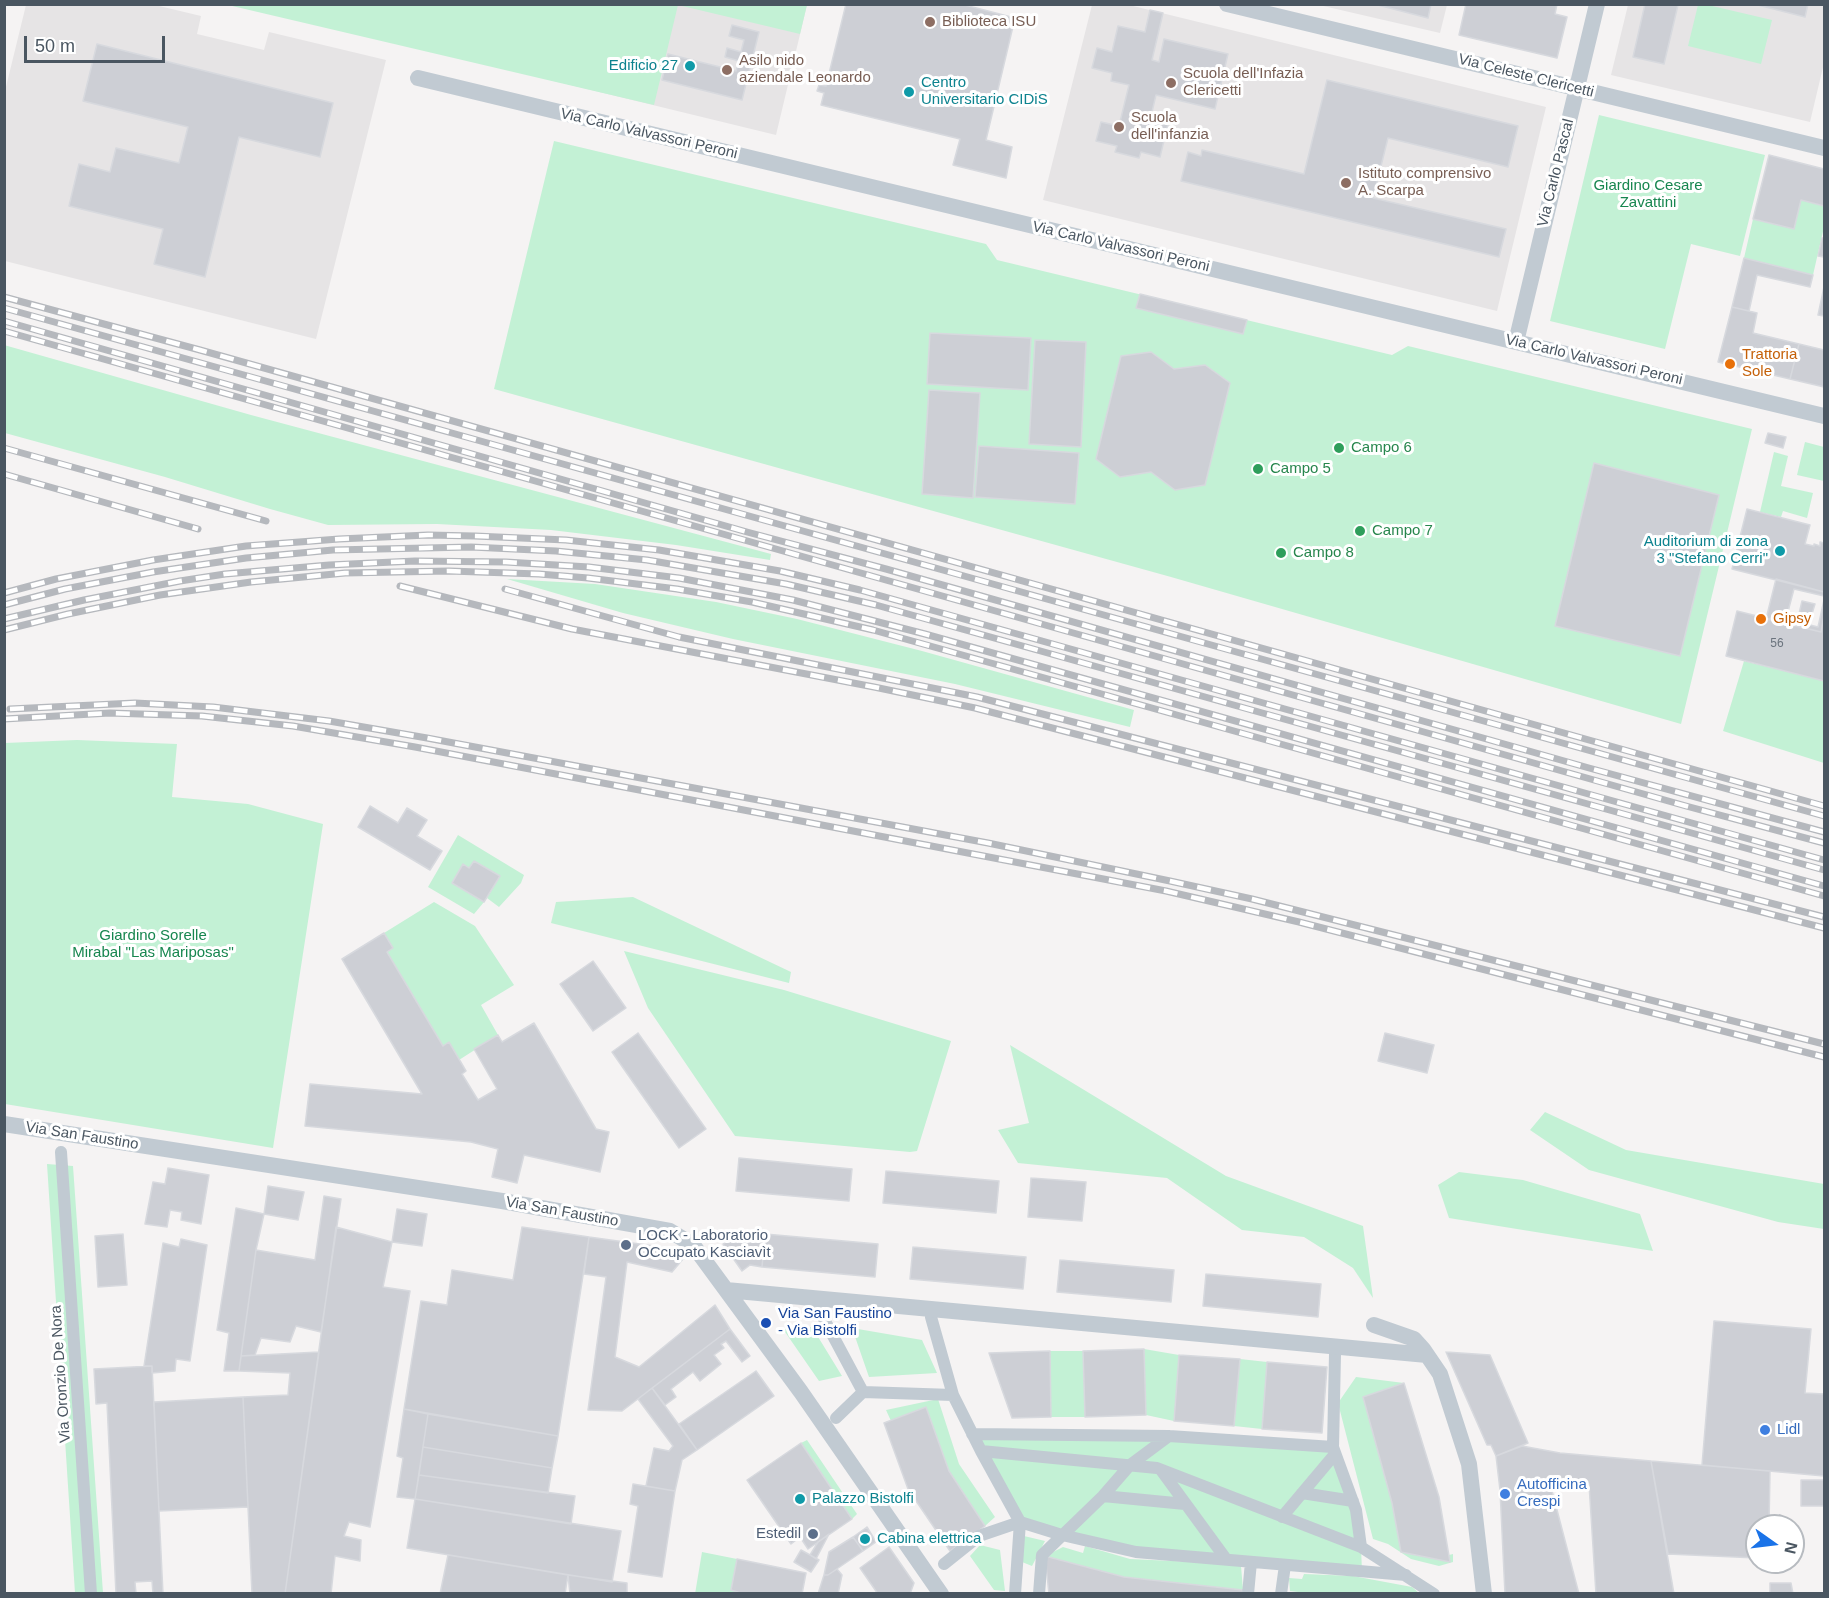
<!DOCTYPE html>
<html>
<head>
<meta charset="utf-8">
<style>
	body { margin:0 }
	#map { position:relative; width:1829px; height:1598px; overflow:hidden; background:#f5f3f3; font-family:Helvetica,sans-serif }
	canvas { display:block }
	.frame { position:absolute; inset:0; border:6px solid #4a5661; pointer-events:none }
	.north { position:absolute; left:1745px; top:1514px; width:60px; height:60px; box-sizing:border-box; background:#fff; border:2px solid #b7bbc0; border-radius:50%; rotate:104deg; font-size:16px; font-weight:700; line-height:24px; text-align:center; color:#4a5661 }
	.north::after { content:''; display:block; margin:auto; width:21px; height:27px; background:#1a73e8; clip-path:polygon(50% 0,100% 100%,50% 72%,0 100%) }
	.scale { position:absolute; left:24px; top:36px; width:141px; height:27px; box-sizing:border-box; border:3px solid #4a5661; border-top:0; padding-left:8px; font-size:18px; line-height:21px; white-space:nowrap; color:#4a5661; -webkit-text-stroke:4px #fff; paint-order:stroke }
</style>
</head>
<body>
<div id="map">
<canvas width="1829" height="1598"></canvas>
<div class="frame"></div>
<div class="north">N</div>
<div class="scale">50 m</div>
</div>
<script>
const ctx = document.querySelector('canvas').getContext('2d');
ctx.lineJoin = 'round';
function paint(path, color) {
  ctx.fillStyle = color;
  ctx.fill(path, 'evenodd');
}
function toPath(rows) {
  const path = new Path2D();
  for (const r of rows) {
    path.moveTo(r[0], r[1]);
    for (let i = 2; i < r.length; i += 2) path.lineTo(r[i], r[i + 1]);
  }
  return path;
}
function trace(path, color, width, dash) {
  ctx.strokeStyle = color;
  ctx.lineWidth = width;
  ctx.lineCap = dash ? 'butt' : 'round';
  ctx.setLineDash(dash || []);
  ctx.stroke(path);
}
function label(font, color, halo, rows, align = 'center') {
  ctx.font = font + ' Helvetica,sans-serif';
  ctx.lineWidth = 6;
  ctx.setLineDash([]);
  ctx.textBaseline = 'middle';
  ctx.strokeStyle = halo;
  ctx.fillStyle = color;
  for (const [text, x, y, turn = 0] of rows) {
    ctx.save();
    ctx.translate(x, y);
    ctx.rotate((+turn || 0) * Math.PI / 180);
    ctx.textAlign = isNaN(turn) ? turn : align;
    if (halo) ctx.strokeText(text, 0, 0);
    ctx.fillText(text, 0, 0);
    ctx.restore();
  }
}
paint(toPath([
	[26,5,155,5,201,16,197,34,264,50,269,32,386,60,316,339,5,261,5,91],
	[570,5,807,5,776,135,550,80],
	[1092,5,1129,5,1546,107,1497,311,1043,200],
	[1319,5,1447,5,1440,33],
	[1628,5,1824,5,1824,63,1810,122,1611,75]
]), '#e6e4e5');
paint(toPath([
	[228,5,807,5,800,34,678,5,654,105],
	[1698,5,1708,5,1772,20,1761,64,1688,46],
	[1599,115,1765,155,1740,256,1691,244,1665,349,1550,321],
	[554,141,986,244,997,260,1392,355,1408,346,1752,429,1681,724,1171,577,494,389],
	[1801,200,1824,206,1824,227,1813,275,1744,258,1753,219,1794,229],
	[4,345,251,415,771,554,770,560,676,545,551,530,437,524,328,525,270,509,165,477,5,433],
	[1805,442,1824,447,1824,481,1797,475],
	[1774,452,1788,456,1781,486,1813,493,1807,518,1783,511,1781,517,1760,512],
	[507,579,595,584,716,602,797,619,922,651,1134,710,1130,727,955,684,733,639,623,613],
	[1744,661,1824,681,1824,763,1723,731],
	[77,740,177,744,172,797,248,804,323,824,273,1148,5,1104,5,743],
	[458,835,524,875,521,883,499,907,487,898,500,876,474,861,469,868,463,864,452,883,484,902,474,914,428,887],
	[633,897,791,972,789,983,551,923,556,902],
	[434,902,475,926,514,985,481,1005,498,1035,459,1060,449,1042,443,1046,387,952,393,948,384,933],
	[624,951,784,990,951,1041,917,1151,910,1152,735,1136,648,1008],
	[1010,1045,1226,1176,1363,1226,1373,1298,1353,1268,1304,1237,1242,1230,1167,1178,1018,1163,998,1130,1029,1123],
	[1545,1112,1626,1150,1824,1184,1824,1229,1778,1222,1589,1170,1530,1130],
	[47,1164,73,1166,103,1593,75,1593],
	[1459,1172,1523,1180,1640,1214,1653,1251,1449,1218,1438,1185],
	[812,1327,842,1376,819,1381,783,1329],
	[852,1328,922,1340,937,1373,869,1377],
	[1144,1349,1179,1355,1174,1421,1146,1415],
	[1050,1351,1083,1351,1085,1417,1051,1417],
	[1240,1359,1267,1362,1262,1429,1234,1426],
	[1356,1377,1404,1383,1363,1397,1392,1503,1450,1561,1449,1555,1453,1554,1453,1562,1439,1566,1411,1559,1388,1544,1373,1539,1338,1403],
	[938,1399,959,1464,995,1517,985,1526,949,1471,926,1407,891,1421,886,1410],
	[972,1434,1333,1447,1361,1547,1362,1572,1136,1552,1020,1522],
	[807,1440,857,1514,852,1519,801,1443],
	[1024,1536,1045,1541,1032,1566,1022,1562],
	[980,1545,1000,1550,1005,1591,994,1590,970,1556],
	[1085,1546,1130,1559,1216,1563,1241,1566,1243,1590,1124,1577,1045,1556,1063,1547,1083,1553],
	[702,1552,737,1559,731,1589,744,1593,695,1594],
	[1304,1574,1353,1576,1412,1587,1419,1593,1306,1593,1290,1591,1289,1578,1302,1579]
]), '#c3f1d5');
const building = toPath([
	[846,4,961,4,1015,18,986,140,1012,147,1006,178,953,165,960,139,821,105,824,93,817,91,819,85,826,86,846,4],
	[1374,4,1431,4,1428,18,1374,4],
	[1466,4,1557,4,1555,14,1567,17,1557,58,1459,35,1466,4],
	[1645,4,1681,4,1678,5,1664,64,1633,57,1645,4],
	[1754,4,1808,4,1805,17,1754,4],
	[1150,10,1163,13,1152,60,1159,62,1164,39,1228,54,1215,109,1156,95,1151,116,1169,120,1160,157,1141,152,1139,158,1115,152,1117,146,1096,141,1101,122,1119,126,1129,85,1111,81,1112,73,1092,68,1097,48,1112,52,1118,26,1145,32,1150,10],
	[732,25,759,32,742,100,662,80,668,54,736,71,739,61,725,57,727,48,741,52,744,40,729,36,732,25],
	[97,44,333,103,320,157,239,137,205,277,154,264,163,229,69,206,79,164,110,172,116,148,179,163,188,127,83,101,97,44],
	[1327,80,1518,126,1508,167,1388,138,1373,198,1506,229,1499,257,1181,181,1188,152,1201,156,1202,150,1304,174,1327,80],
	[1769,155,1824,169,1824,206,1801,200,1794,229,1753,219,1769,155],
	[1822,238,1824,238,1824,257,1818,256,1822,238],
	[1744,258,1813,275,1810,287,1757,275,1749,311,1732,307,1744,258],
	[1824,287,1824,316,1818,315,1824,287],
	[1140,294,1247,320,1243,334,1136,308,1140,294],
	[1732,307,1757,313,1753,333,1799,344,1790,379,1718,362,1732,307],
	[930,333,1031,338,1028,390,927,384,930,333],
	[1035,340,1086,342,1081,447,1029,444,1035,340],
	[1799,344,1824,350,1824,387,1790,379,1799,344],
	[1151,352,1174,369,1205,365,1230,383,1205,485,1175,490,1151,472,1120,477,1096,459,1121,356,1151,352],
	[929,390,980,393,973,498,922,494,929,390],
	[1768,433,1786,437,1783,448,1765,443,1768,433],
	[979,446,1079,453,1075,504,975,497,979,446],
	[1594,463,1719,495,1680,656,1555,626,1594,463],
	[1747,509,1810,525,1805,544,1814,546,1814,544,1820,546,1820,542,1824,543,1824,592,1732,569,1747,509],
	[1776,579,1824,592,1824,596,1794,589,1786,619,1818,627,1824,600,1824,616,1821,632,1766,619,1776,579],
	[1802,601,1815,604,1811,617,1799,614,1802,601],
	[1737,611,1821,632,1824,616,1824,681,1726,656,1737,611],
	[370,806,398,823,407,808,427,820,417,836,442,851,430,870,358,827,370,806],
	[474,861,500,876,484,902,452,883,463,864,469,868,474,861],
	[384,933,393,948,387,952,443,1046,449,1042,466,1071,462,1074,478,1100,497,1089,474,1049,498,1035,502,1042,534,1023,596,1129,609,1132,600,1172,524,1155,517,1183,492,1177,498,1149,471,1142,305,1126,310,1084,422,1094,342,959,384,933],
	[593,961,626,1008,593,1031,560,984,593,961],
	[638,1033,706,1129,679,1148,612,1052,638,1033],
	[1385,1033,1434,1045,1427,1073,1378,1061,1385,1033],
	[739,1158,852,1169,849,1201,736,1191,739,1158],
	[168,1168,209,1175,201,1224,181,1220,182,1212,170,1210,167,1227,145,1224,153,1182,165,1184,168,1168],
	[886,1171,999,1181,996,1213,883,1203,886,1171],
	[1031,1178,1086,1182,1082,1221,1028,1217,1031,1178],
	[268,1186,304,1192,298,1220,264,1214,268,1186],
	[324,1196,341,1199,321,1332,296,1326,290,1342,261,1338,255,1355,241,1356,256,1250,315,1260,324,1196],
	[236,1208,264,1214,256,1250,239,1371,224,1371,229,1333,217,1330,236,1208],
	[397,1209,427,1214,422,1246,392,1242,397,1209],
	[336,1227,392,1242,383,1287,410,1291,370,1527,349,1522,344,1536,361,1540,360,1561,335,1556,331,1594,285,1594,336,1227],
	[522,1227,589,1237,558,1436,404,1409,421,1301,447,1305,452,1270,513,1280,522,1227],
	[748,1233,765,1234,762,1267,750,1265,742,1271,723,1244,735,1236,748,1233],
	[123,1234,127,1285,98,1287,95,1236,123,1234],
	[765,1234,878,1244,875,1277,762,1267,765,1234],
	[589,1237,661,1247,675,1252,683,1259,672,1272,627,1262,615,1357,639,1367,715,1305,730,1329,622,1411,588,1410,606,1277,584,1274,589,1237],
	[181,1239,207,1245,190,1361,176,1359,175,1371,152,1373,152,1366,144,1366,163,1243,179,1247,181,1239],
	[913,1247,1026,1257,1023,1289,910,1279,913,1247],
	[1060,1260,1174,1270,1171,1302,1057,1292,1060,1260],
	[1206,1274,1321,1284,1318,1317,1203,1306,1206,1274],
	[1714,1321,1811,1329,1805,1393,1824,1394,1824,1476,1702,1465,1714,1321],
	[730,1329,750,1356,742,1362,726,1341,721,1344,724,1348,714,1355,721,1364,700,1381,693,1372,671,1389,676,1397,665,1405,652,1388,730,1329],
	[1144,1349,1146,1415,1085,1417,1083,1351,1144,1349],
	[1050,1351,1051,1417,1012,1418,989,1353,1050,1351],
	[319,1352,285,1594,252,1594,243,1397,288,1395,290,1373,239,1371,241,1356,319,1352],
	[1446,1352,1490,1355,1528,1443,1496,1456,1491,1445,1487,1445,1446,1352],
	[1179,1355,1240,1359,1234,1426,1174,1421,1179,1355],
	[1267,1362,1327,1367,1322,1433,1262,1429,1267,1362],
	[152,1366,163,1594,153,1594,152,1581,135,1582,136,1594,116,1594,107,1403,96,1404,94,1369,152,1366],
	[756,1371,774,1396,697,1450,679,1424,756,1371],
	[1404,1383,1439,1497,1450,1562,1401,1552,1392,1503,1363,1397,1404,1383],
	[652,1388,697,1450,682,1460,675,1491,646,1486,654,1448,669,1451,673,1446,638,1399,652,1388],
	[243,1397,248,1507,159,1511,154,1402,243,1397],
	[926,1407,949,1471,985,1526,950,1551,908,1489,884,1423,926,1407],
	[404,1409,428,1414,415,1499,397,1497,403,1458,397,1456,404,1409],
	[428,1414,558,1436,552,1468,423,1447,428,1414],
	[801,1443,852,1519,808,1549,800,1537,791,1544,747,1480,801,1443],
	[1522,1446,1560,1453,1651,1461,1674,1594,1596,1594,1589,1484,1551,1487,1579,1594,1505,1594,1500,1490,1496,1456,1522,1446],
	[423,1447,552,1468,548,1493,419,1475,423,1447],
	[1651,1461,1770,1471,1769,1526,1757,1526,1757,1558,1668,1554,1651,1461],
	[419,1475,575,1496,571,1524,415,1499,419,1475],
	[1801,1480,1824,1480,1824,1506,1801,1506,1801,1480],
	[633,1484,675,1491,662,1577,628,1572,638,1506,630,1504,633,1484],
	[415,1499,621,1531,612,1582,407,1548,415,1499],
	[867,1527,876,1542,863,1551,853,1537,867,1527],
	[829,1534,816,1559,810,1555,818,1542,829,1534],
	[853,1537,863,1551,828,1575,824,1575,829,1552,853,1537],
	[889,1547,914,1583,910,1594,878,1594,860,1568,889,1547],
	[801,1550,819,1560,811,1572,794,1562,801,1550],
	[448,1555,568,1575,565,1594,440,1594,448,1555],
	[1045,1556,1124,1577,1243,1590,1243,1593,1049,1594,1045,1556],
	[737,1559,806,1573,802,1594,744,1594,731,1590,737,1559],
	[837,1569,842,1575,838,1594,818,1594,824,1575,828,1575,837,1569],
	[568,1575,627,1583,627,1594,570,1594,568,1575],
	[1770,1583,1791,1583,1793,1594,1770,1594,1770,1583]
]);
paint(building, '#cdcfd5');
trace(building, '#d7d9de', 1.5);
trace(toPath([
	[61,1152,91,1594],
	[817,1306,863,1392],
	[931,1317,953,1395],
	[836,1418,863,1392,953,1395,981,1451,1020,1522,1062,1535,1136,1552,1406,1575],
	[972,1434,1169,1436,1333,1447,1356,1510,1361,1547],
	[1333,1447,1335,1354],
	[981,1451,1157,1468,1361,1547,1434,1594],
	[1161,1470,1226,1559],
	[1302,1493,1353,1501],
	[1103,1496,1185,1504],
	[1282,1517,1335,1454],
	[944,1564,979,1536,1020,1522,1015,1594],
	[1039,1594,1042,1555,1103,1496,1130,1465,1169,1436],
	[1248,1594,1251,1562],
	[1281,1594,1285,1565]
]), '#c1cad2', 12);
trace(toPath([
	[1227,4,1824,148],
	[418,78,1824,416],
	[1516,342,1597,4],
	[4,1124,502,1201,670,1231,693,1245,801,1392,941,1594],
	[726,1290,1427,1355],
	[1374,1325,1414,1339,1423,1349,1440,1374,1469,1464,1484,1594]
]), '#c1cad2', 16);
const rail = toPath([
	[4,297,200,350,1824,806],
	[4,308,1824,816],
	[4,321,747,532,886,569,1589,768,1824,832],
	[4,331,1686,806,1824,843],
	[4,448,266,521],
	[4,474,198,529],
	[400,586,572,629,874,687,975,708,1824,928],
	[505,589,679,637,977,697,1824,917],
	[4,593,56,579,153,560,246,546,339,539,428,535,475,536,566,540,659,550,780,571,860,590,1824,860],
	[4,605,65,589,153,572,246,558,333,550,471,547,556,551,647,560,786,584,876,605,1824,870],
	[4,619,84,600,180,581,225,574,329,565,415,561,506,562,589,567,679,578,793,600,925,634,1824,886],
	[4,630,68,614,160,595,251,582,345,573,449,571,539,574,588,578,677,589,752,602,873,630,1824,896],
	[10,709,135,703,213,707,329,721,427,738,988,843,1170,881,1252,899,1824,1044],
	[4,719,110,713,202,716,293,726,415,747,1166,891,1299,922,1824,1057]
]);
trace(rail, '#b5b8bd', 7);
trace(rail, '#fff', 4.5, [14]);
for (const [x, y, r, color] of [
	[930,22,6,"#8d6e63"],
	[690,66,6,"#0f9aa8"],
	[727,70,6,"#8d6e63"],
	[1171,83,6,"#8d6e63"],
	[909,92,6,"#0f9aa8"],
	[1119,127,6,"#8d6e63"],
	[1346,183,6,"#8d6e63"],
	[1730,364,6,"#e8710a"],
	[1339,448,6,"#2e9e5b"],
	[1258,469,6,"#2e9e5b"],
	[1360,531,6,"#2e9e5b"],
	[1780,551,6,"#0f9aa8"],
	[1281,553,6,"#2e9e5b"],
	[1761,619,6,"#e8710a"],
	[626,1245,6,"#5c6f8a"],
	[766,1323,6,"#1a4fb4"],
	[1765,1430,6,"#3f7fe0"],
	[1505,1494,6,"#3f7fe0"],
	[800,1499,6,"#0f9aa8"],
	[813,1534,6,"#5c6f8a"],
	[865,1539,6,"#0f9aa8"]
]) {
  const dot = new Path2D();
  dot.arc(x, y, r, 0, 2 * Math.PI);
  ctx.fillStyle = color;
  ctx.fill(dot);
  trace(dot, '#fff', 2);
}
label('12px', '#6b747e', null, [
	["56",1777,644]
]);
label('15px', '#785e54', '#fff', [
	["Biblioteca ISU",942,22],
	["Asilo nido",739,61],
	["aziendale Leonardo",739,78],
	["Scuola dell'Infazia",1183,74],
	["Clericetti",1183,91],
	["Scuola",1131,118],
	["dell'infanzia",1131,135],
	["Istituto comprensivo",1358,174],
	["A. Scarpa",1358,191]
], 'left');
label('15px', '#0d838f', '#fff', [
	["Edificio 27",678,66,"right"],
	["Centro",921,83],
	["Universitario CIDiS",921,100],
	["Auditorium di zona",1768,542,"right"],
	["3 \"Stefano Cerri\"",1768,559,"right"],
	["Palazzo Bistolfi",812,1499],
	["Cabina elettrica",877,1539]
], 'left');
label('15px', '#4a5661', '#fff', [
	["Via Celeste Clericetti",1526,76,14],
	["Via Carlo Valvassori Peroni",649,134,13],
	["Via Carlo Pascal",1556,173,-76],
	["Via Carlo Valvassori Peroni",1121,247,13],
	["Via Carlo Valvassori Peroni",1594,360,13],
	["Via San Faustino",82,1136,9],
	["Via San Faustino",562,1212,10],
	["Via Oronzio De Nora",61,1374,-94]
]);
label('15px', '#17864f', '#fff', [
	["Giardino Cesare",1648,186],
	["Zavattini",1648,203],
	["Giardino Sorelle",153,936],
	["Mirabal \"Las Mariposas\"",153,953]
]);
label('15px', '#c56008', '#fff', [
	["Trattoria",1742,355],
	["Sole",1742,372],
	["Gipsy",1773,619]
], 'left');
label('15px', '#27864d', '#fff', [
	["Campo 6",1351,448],
	["Campo 5",1270,469],
	["Campo 7",1372,531],
	["Campo 8",1293,553]
], 'left');
label('15px', '#4e5e75', '#fff', [
	["LOCK - Laboratorio",638,1236],
	["OCcupato Kasciavìt",638,1253],
	["Estedil",801,1534,"right"]
], 'left');
label('15px', '#164399', '#fff', [
	["Via San Faustino",778,1314],
	["- Via Bistolfi",778,1331]
], 'left');
label('15px', '#366cbe', '#fff', [
	["Lidl",1777,1430],
	["Autofficina",1517,1485],
	["Crespi",1517,1502]
], 'left');
</script>
</body>
</html>
